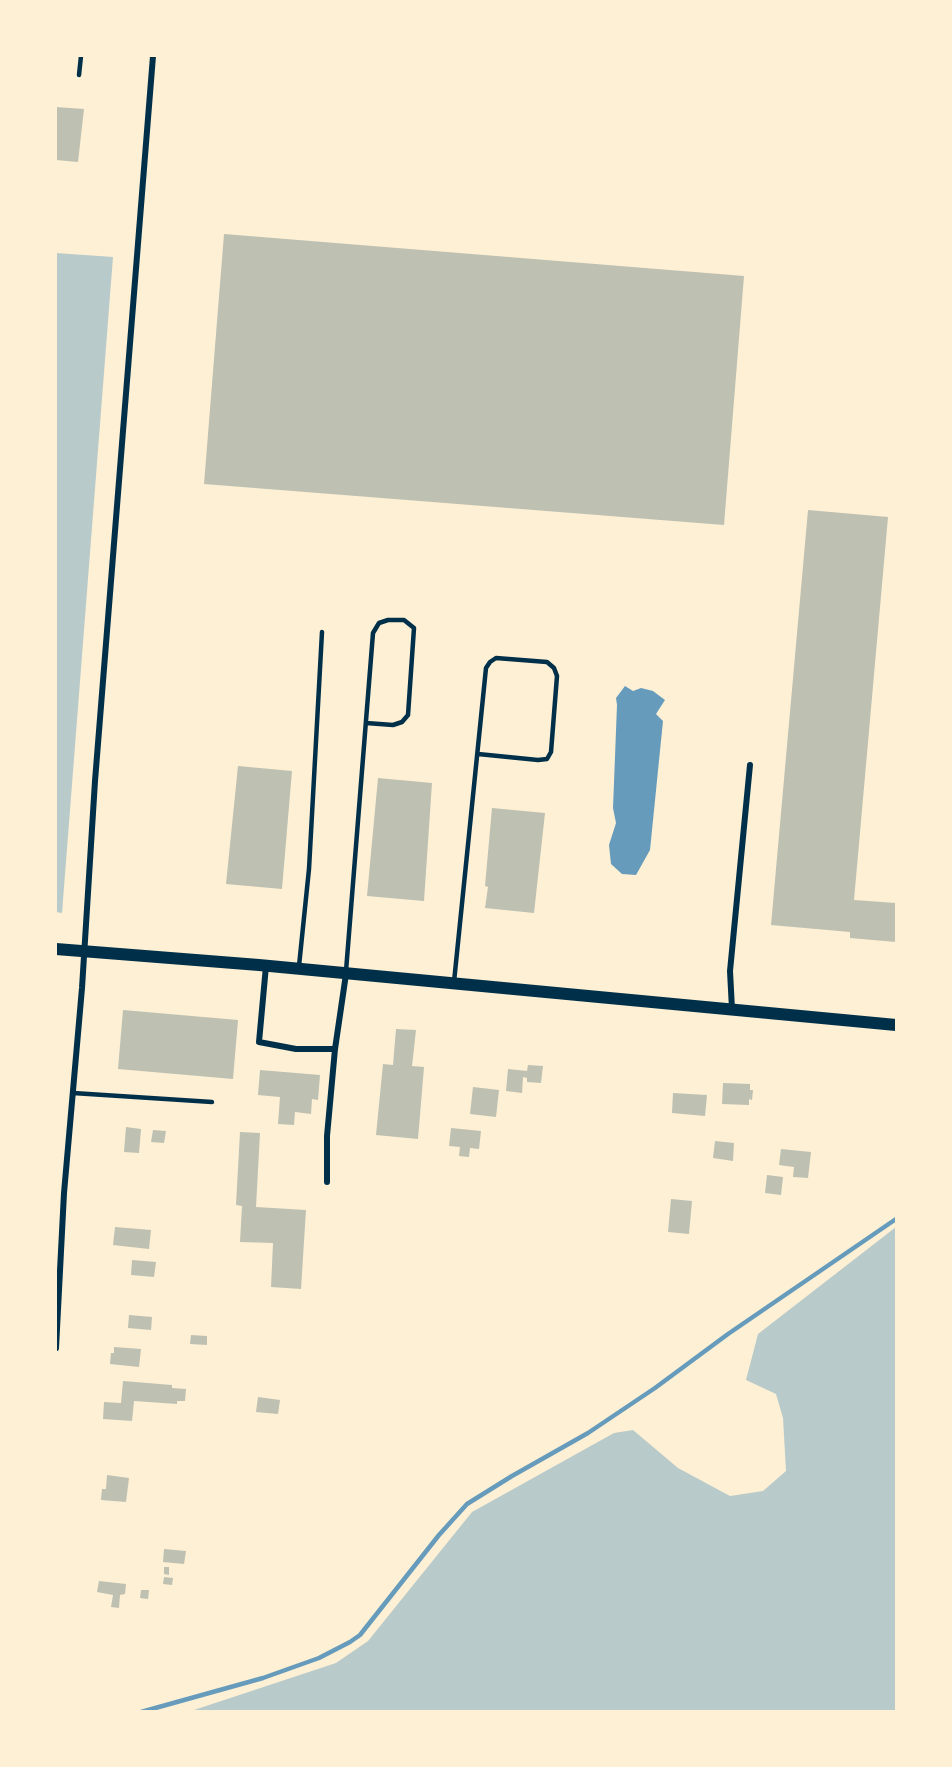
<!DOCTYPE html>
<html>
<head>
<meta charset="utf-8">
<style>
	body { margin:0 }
	#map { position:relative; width:952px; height:1767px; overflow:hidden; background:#fdf0d5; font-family:Figtree,sans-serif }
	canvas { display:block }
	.frame { position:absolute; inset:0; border:57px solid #fdf0d5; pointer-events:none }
</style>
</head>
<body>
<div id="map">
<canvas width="952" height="1767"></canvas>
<div class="frame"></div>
</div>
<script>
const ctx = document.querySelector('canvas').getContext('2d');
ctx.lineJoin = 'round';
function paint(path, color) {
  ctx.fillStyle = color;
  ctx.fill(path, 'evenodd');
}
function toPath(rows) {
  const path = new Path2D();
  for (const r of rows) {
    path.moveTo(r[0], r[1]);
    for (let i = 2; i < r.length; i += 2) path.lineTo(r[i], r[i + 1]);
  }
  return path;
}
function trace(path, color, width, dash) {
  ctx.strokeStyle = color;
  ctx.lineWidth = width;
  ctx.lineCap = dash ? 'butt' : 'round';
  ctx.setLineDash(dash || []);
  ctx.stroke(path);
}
paint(toPath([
	[56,253,113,257,62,913,56,912],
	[896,1227,896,1711,191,1711,336,1663,368,1641,472,1512,614,1433,633,1430,678,1468,730,1496,763,1491,786,1471,783,1418,776,1394,746,1380,758,1334]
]), '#b9caca');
paint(toPath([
	[625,686,633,691,641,688,653,691,665,700,656,714,663,721,650,850,636,875,622,874,611,864,609,845,616,823,613,808,617,705,616,698]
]), '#669bbc');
trace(toPath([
	[141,1712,263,1678,319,1658,350,1642,360,1635,439,1535,467,1504,512,1476,588,1433,655,1388,728,1334,896,1219]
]), '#669bbc', 4.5);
paint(toPath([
	[56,107,84,109,78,162,56,160],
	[224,234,744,276,724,525,204,484],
	[808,510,888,517,854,900,896,903,896,942,850,938,850,932,771,925],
	[238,766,292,771,282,889,226,884],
	[378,778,432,783,424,901,367,896],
	[492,808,545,813,534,913,485,908,488,887,485,886],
	[123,1010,238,1020,233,1079,118,1069],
	[396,1029,416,1030,412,1066,424,1067,418,1139,376,1135,383,1064,393,1065],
	[528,1065,543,1066,541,1083,527,1082,527,1078,523,1077,522,1093,506,1091,508,1069,527,1071],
	[260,1070,320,1075,318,1100,312,1099,311,1114,295,1112,294,1125,278,1124,280,1097,258,1095],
	[723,1083,750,1084,750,1090,753,1090,752,1100,749,1099,749,1105,722,1104],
	[473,1087,499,1090,496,1117,470,1114],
	[673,1093,707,1095,705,1116,672,1113],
	[126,1127,141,1129,139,1153,124,1152],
	[451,1128,481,1131,479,1149,470,1148,469,1157,459,1156,460,1147,449,1146],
	[153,1130,166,1131,164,1143,151,1142],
	[240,1132,260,1133,256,1207,306,1210,301,1289,271,1287,273,1243,240,1242,242,1206,236,1205],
	[715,1141,734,1143,733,1161,713,1158],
	[781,1149,811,1152,808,1178,793,1177,794,1167,779,1165],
	[767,1175,783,1177,781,1195,765,1193],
	[671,1199,692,1201,689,1234,668,1232],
	[115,1227,151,1230,149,1249,113,1245],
	[132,1260,156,1262,154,1277,131,1275],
	[129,1315,152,1317,151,1330,128,1328],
	[191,1335,207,1336,207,1345,190,1344],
	[114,1347,141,1349,139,1367,110,1364,111,1353,114,1353],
	[123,1381,172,1385,172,1388,186,1389,185,1401,177,1401,177,1404,134,1401,132,1421,103,1419,104,1402,121,1403],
	[258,1397,280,1400,278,1414,256,1412],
	[107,1475,129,1478,126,1502,101,1500,102,1489,106,1489],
	[164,1549,186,1551,184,1564,163,1562],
	[164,1567,169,1567,169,1575,164,1574],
	[164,1577,173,1578,172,1585,163,1584],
	[99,1581,126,1584,125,1594,120,1595,119,1608,111,1607,113,1595,97,1592],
	[141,1590,149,1590,148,1599,140,1598]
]), '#bec0b2');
trace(toPath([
	[79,75,81,56],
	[299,966,309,869,322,632],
	[346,971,373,633,379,623,388,620,404,620,414,628,408,715,402,722,393,725,366,723],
	[454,982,486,668,490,662,496,658,547,662,554,668,557,676,551,752,547,759,538,760,478,754],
	[73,1093,212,1102]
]), '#003049', 4.5);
trace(toPath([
	[266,966,259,1042,296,1049,335,1049],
	[732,1009,730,971,750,765],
	[327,1182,327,1136,335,1049,346,974],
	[56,1348,64,1193,82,988,95,781,153,56]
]), '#003049', 6);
trace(toPath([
	[56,949,259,965,896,1025]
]), '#003049', 12);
</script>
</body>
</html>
